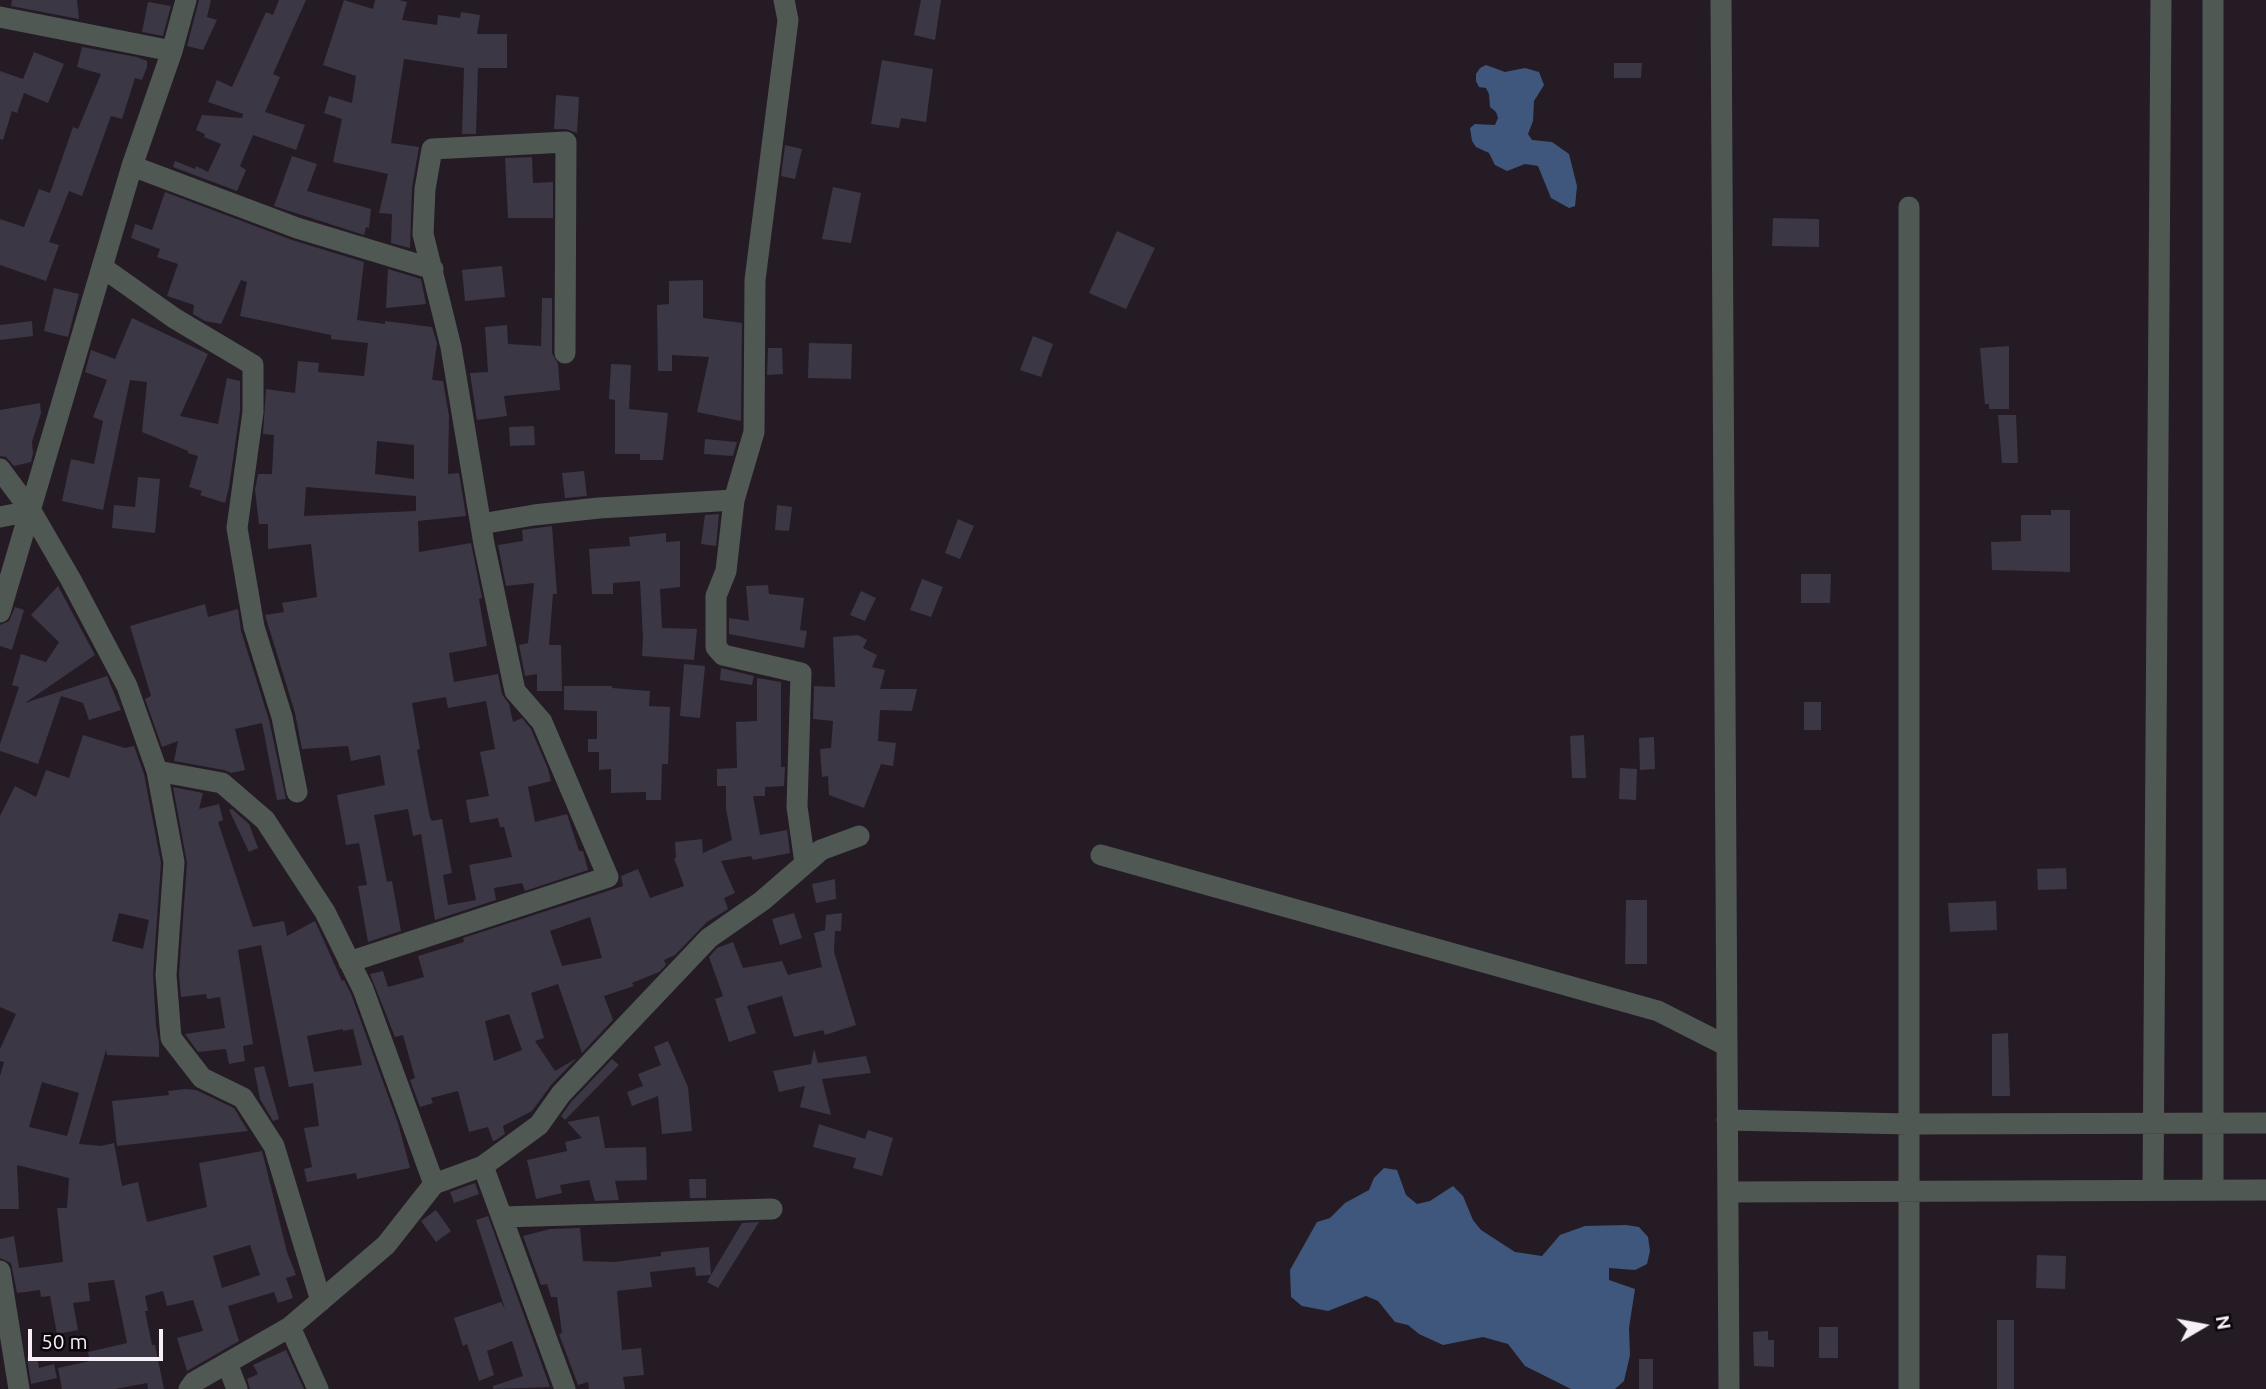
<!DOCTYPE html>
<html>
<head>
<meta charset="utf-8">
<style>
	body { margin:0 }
	#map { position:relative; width:2266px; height:1389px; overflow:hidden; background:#251b25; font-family:Ubuntu,sans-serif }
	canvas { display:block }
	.north { position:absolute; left:2168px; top:1291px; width:70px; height:70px; -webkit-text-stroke:5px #0c070b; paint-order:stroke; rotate:80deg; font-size:19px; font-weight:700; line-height:28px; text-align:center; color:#f7f0f7 }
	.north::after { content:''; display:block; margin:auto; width:24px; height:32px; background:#f7f0f7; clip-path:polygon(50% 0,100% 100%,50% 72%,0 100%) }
	.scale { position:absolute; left:28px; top:1329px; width:135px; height:32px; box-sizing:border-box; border:4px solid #f7f0f7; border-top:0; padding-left:9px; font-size:21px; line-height:24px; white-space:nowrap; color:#f7f0f7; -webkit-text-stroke:5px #0c070b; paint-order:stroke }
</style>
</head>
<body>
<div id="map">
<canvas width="2266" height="1389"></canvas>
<div class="north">N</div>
<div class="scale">50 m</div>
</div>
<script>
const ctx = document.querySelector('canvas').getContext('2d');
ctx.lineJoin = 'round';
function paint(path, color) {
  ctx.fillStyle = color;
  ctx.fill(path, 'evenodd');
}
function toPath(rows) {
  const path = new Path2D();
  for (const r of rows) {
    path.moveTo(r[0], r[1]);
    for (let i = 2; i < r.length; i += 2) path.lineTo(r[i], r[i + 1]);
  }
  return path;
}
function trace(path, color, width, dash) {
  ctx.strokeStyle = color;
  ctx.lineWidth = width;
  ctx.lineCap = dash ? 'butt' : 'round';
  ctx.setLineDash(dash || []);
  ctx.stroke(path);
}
paint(toPath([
	[1486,65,1505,72,1525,68,1539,72,1544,85,1534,101,1533,121,1528,134,1532,140,1552,142,1569,154,1577,186,1575,206,1569,208,1551,198,1538,166,1525,164,1507,171,1495,165,1489,153,1476,147,1472,141,1470,128,1475,124,1495,125,1498,118,1496,112,1490,107,1489,94,1486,88,1479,87,1476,81,1476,74,1480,68],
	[1384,1168,1397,1170,1406,1195,1417,1204,1430,1201,1453,1186,1463,1196,1473,1220,1481,1230,1515,1252,1542,1256,1560,1235,1585,1226,1626,1225,1639,1227,1648,1237,1650,1251,1647,1264,1635,1270,1609,1268,1609,1280,1635,1289,1629,1328,1630,1355,1624,1381,1615,1389,1571,1389,1525,1366,1508,1344,1483,1337,1443,1345,1419,1334,1408,1325,1395,1322,1378,1301,1366,1296,1328,1311,1302,1306,1291,1297,1290,1270,1317,1222,1330,1218,1345,1203,1369,1190,1374,1178]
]), '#3f577c');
paint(toPath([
	[12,0,77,0,79,19,11,6],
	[199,0,211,0,207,17,217,20,203,50,187,46],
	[279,0,306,0,273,74,280,77,265,112,305,125,296,150,253,135,240,166,246,170,237,191,173,167,175,161,195,169,196,166,208,172,221,144,204,137,205,134,196,130,202,115,242,118,243,114,208,102,217,80,232,87,266,12,273,15],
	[344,0,373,9,375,0,399,0,407,2,402,20,437,25,438,15,460,18,461,12,480,15,477,34,507,34,507,68,478,68,476,134,462,134,464,68,404,59,391,143,419,147,412,188,410,248,391,243,392,214,379,213,388,174,333,162,342,119,324,113,329,96,352,103,356,76,323,65],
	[921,0,941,0,935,40,914,35],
	[148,2,171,6,163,36,142,32],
	[82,47,137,57,147,61,147,67,142,80,135,78,122,119,111,116,82,196,69,191,49,242,59,245,46,281,0,265,0,219,24,227,39,189,50,193,73,127,78,129,101,74,77,67],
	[34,52,64,64,48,103,24,93,17,113,12,111,3,140,0,139,0,71,23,79],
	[882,60,933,69,926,122,901,118,899,128,871,124],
	[1614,63,1642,63,1641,78,1614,78],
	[556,95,579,97,577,133,566,129,554,129],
	[785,145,802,149,795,179,781,176],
	[292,156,317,164,307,191,371,209,369,228,366,227,364,235,274,206],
	[532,157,533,183,553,182,553,218,508,218,505,158],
	[833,187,861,193,851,243,822,239],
	[165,192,292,240,364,262,357,320,385,324,385,321,432,327,437,343,432,380,443,381,449,416,448,474,459,473,466,516,418,521,419,552,471,543,482,598,479,599,487,646,449,653,454,682,498,674,502,694,509,704,513,722,522,718,531,729,548,769,551,781,528,787,535,822,567,814,579,851,583,851,588,870,525,891,522,883,494,888,496,900,435,920,421,834,413,836,408,809,374,815,387,882,392,881,401,931,368,942,358,886,367,885,359,843,346,845,337,795,385,785,380,755,351,761,348,746,302,749,295,713,265,615,284,612,282,603,317,597,311,544,268,549,268,524,259,524,255,490,258,474,272,474,274,435,263,434,266,389,295,393,298,361,319,363,318,372,364,376,368,343,331,339,331,335,240,316,247,282,241,280,221,324,205,321,193,314,194,305,167,296,178,264,157,257,160,249,131,238,135,224,152,230],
	[377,441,414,445,414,479,375,474],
	[306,487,416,496,416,511,304,516],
	[446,697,448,708,486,701,495,749,480,752,489,796,466,800,470,823,498,818,500,827,504,827,512,857,469,865,476,900,448,905,443,875,452,873,442,819,432,821,430,818,417,750,420,749,412,703],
	[1773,218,1819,219,1819,247,1772,246],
	[1117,231,1155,248,1126,309,1089,293],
	[502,266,505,297,465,301,462,270],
	[388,269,421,279,426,304,386,308],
	[703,280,703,318,742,323,741,421,697,412,709,357,672,355,672,371,658,371,657,305,669,304,669,281],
	[54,288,79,294,68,337,44,331],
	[542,298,552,298,552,353,558,364,560,390,504,396,507,416,477,420,470,373,488,372,485,327,507,325,508,344,541,346],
	[132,318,208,354,180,416,218,424,227,378,240,381,240,411,229,487,225,503,200,495,202,491,189,487,198,456,188,453,188,451,142,432,147,382,130,380,103,510,62,501,71,459,94,464,103,421,93,417,107,380,85,372,91,350,115,359],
	[32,321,33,336,0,340,0,325],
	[1033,336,1053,344,1041,377,1020,370],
	[809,343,852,344,851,379,808,378],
	[2009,346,2009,409,1989,409,1989,404,1985,404,1980,348],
	[768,348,782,348,783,374,767,375],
	[611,364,631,365,629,409,668,413,663,460,640,460,640,454,615,454,615,400,609,399],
	[40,403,41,413,32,442,33,453,31,462,14,466,6,457,0,456,0,410],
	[1998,415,2016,415,2018,463,2002,463],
	[534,426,535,445,510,446,509,427],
	[705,439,737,442,733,456,704,454],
	[584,471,587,496,565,498,562,473],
	[138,477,160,479,155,533,112,528,114,505,135,507],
	[777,505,792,507,789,531,775,530],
	[2051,510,2070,510,2070,572,1992,570,1991,542,2021,541,2021,515,2051,515],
	[719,514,716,546,701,544,705,515],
	[958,519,974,526,960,559,945,553],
	[552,526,557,594,553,594,549,645,561,645,562,691,537,691,537,674,525,676,519,645,528,643,534,583,506,586,498,545,523,541,522,530],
	[666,533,666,542,680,541,680,587,660,589,662,628,697,629,694,660,642,656,643,638,640,581,613,583,613,594,592,594,589,549,630,546,629,537],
	[1801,574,1831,574,1830,603,1801,603],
	[922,579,943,587,931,617,910,610],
	[768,585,769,594,804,598,800,630,807,631,804,648,729,634,729,618,749,621,746,586],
	[58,586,95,655,25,703,107,676,121,710,89,720,83,703,61,696,38,764,0,751,0,744,19,687,12,685,21,654,46,662,59,642,31,615],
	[861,591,876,598,865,621,850,615],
	[205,604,208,617,238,609,241,631,269,720,286,799,277,800,262,723,235,729,245,770,231,773,224,770,174,761,178,741,162,747,145,699,151,696,130,626],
	[15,607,24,610,12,650,0,646,0,625,9,621],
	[858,635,867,640,863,648,877,655,872,667,885,670,880,689,917,689,912,711,880,710,878,741,896,743,893,766,881,764,864,808,829,795,828,776,822,777,820,749,831,748,833,721,813,719,814,686,835,687,833,637],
	[684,664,705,666,700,718,680,716],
	[721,668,754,676,752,685,720,680],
	[757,678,781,682,781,767,785,767,784,786,765,787,765,796,753,796,760,835,787,830,790,853,753,860,751,856,721,861,735,893,724,898,728,909,707,922,675,955,664,960,666,965,659,972,632,983,634,986,604,996,613,1020,582,1053,558,984,531,993,544,1038,535,1041,555,1071,577,1058,551,1085,532,1111,503,1126,505,1134,496,1140,493,1141,488,1127,469,1132,458,1091,431,1098,433,1103,420,1107,410,1080,415,1078,403,1035,395,1037,370,974,383,971,388,987,424,977,418,956,464,942,463,938,623,886,621,876,638,869,650,898,684,886,674,858,676,858,675,842,702,839,703,853,732,840,726,809,726,786,717,786,717,769,737,768,736,722,757,721],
	[590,917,602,958,562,966,550,931],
	[509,1014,522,1050,494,1061,485,1021],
	[564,686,612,686,612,688,650,691,649,706,670,707,668,764,662,764,661,800,646,800,646,792,611,793,611,769,599,770,599,752,588,752,588,739,597,739,597,711,564,710],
	[1804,702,1821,702,1821,730,1804,730],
	[83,735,125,748,134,746,144,774,161,863,153,974,156,1026,159,1043,159,1057,107,1055,106,1050,79,1144,101,1146,114,1143,122,1186,138,1182,147,1222,207,1207,199,1163,262,1151,287,1252,296,1275,286,1278,293,1298,278,1303,274,1292,228,1306,239,1341,187,1371,177,1338,203,1331,193,1300,167,1306,163,1291,145,1296,148,1311,145,1311,152,1345,155,1345,164,1389,148,1389,147,1383,115,1389,62,1389,58,1368,90,1361,88,1352,127,1343,114,1280,88,1283,90,1301,73,1303,78,1330,57,1334,50,1296,41,1297,40,1290,17,1293,11,1263,0,1258,0,1239,14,1236,19,1268,63,1262,57,1208,67,1208,69,1178,17,1165,19,1209,0,1209,0,1076,4,1062,0,1061,0,1049,16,1014,0,1007,0,816,15,786,36,797,46,770,69,778],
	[119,913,149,920,143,949,112,941],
	[42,1082,79,1093,67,1136,29,1127],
	[250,1245,260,1275,222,1288,213,1256],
	[1584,735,1586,778,1572,778,1570,736],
	[1654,737,1655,769,1640,770,1639,738],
	[1620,768,1637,769,1636,800,1619,799],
	[173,787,203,793,199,809,219,804,223,820,218,822,253,927,284,921,287,936,315,921,342,981,344,980,351,994,398,1123,410,1168,357,1179,356,1173,307,1182,304,1169,312,1167,304,1128,319,1126,313,1083,289,1087,261,945,238,950,253,1044,243,1046,245,1061,229,1064,226,1049,198,1052,185,1034,225,1028,220,997,207,999,206,994,181,997,179,975,187,863],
	[343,1029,343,1031,353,1029,362,1065,314,1072,307,1036],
	[232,809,249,824,258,848,249,852,229,810],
	[2066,868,2067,889,2038,890,2037,869],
	[835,879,836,899,816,903,812,884],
	[1626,900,1647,900,1647,964,1625,964],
	[1996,901,1997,930,1950,932,1948,903],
	[794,913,802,938,780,945,772,919],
	[842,913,841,931,835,931,834,952,856,1025,825,1035,823,1030,794,1037,782,996,747,1006,756,1033,729,1042,715,999,723,996,709,957,717,948,733,942,743,968,782,961,788,975,822,967,814,933,825,930,826,915],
	[2008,1033,2010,1096,1992,1096,1992,1034],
	[668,1041,688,1087,692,1131,662,1134,658,1096,632,1106,627,1092,643,1086,638,1074,661,1065,654,1047],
	[814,1049,818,1063,866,1056,871,1073,822,1079,831,1115,800,1107,805,1086,779,1092,773,1071,811,1064],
	[612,1059,619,1065,565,1120,561,1116,571,1102],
	[264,1066,279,1119,273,1121,260,1099,254,1068],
	[185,1089,196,1090,234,1108,248,1131,117,1146,112,1101,169,1095,168,1091],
	[599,1116,605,1148,646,1147,647,1180,615,1181,619,1200,595,1201,589,1180,560,1185,562,1193,536,1199,527,1160,567,1151,565,1142,582,1138,567,1122],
	[819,1124,865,1139,868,1130,893,1138,882,1176,853,1168,856,1158,813,1147],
	[689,1179,706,1179,706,1198,690,1198],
	[475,1183,479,1194,454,1203,450,1192],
	[436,1210,451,1231,436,1242,421,1221],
	[488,1216,550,1387,493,1389,493,1386,523,1376,512,1341,487,1351,494,1375,479,1381,467,1344,463,1346,454,1318,501,1302,505,1309,476,1220],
	[759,1222,718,1288,707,1282,711,1275,696,1276,695,1267,650,1272,652,1287,617,1291,622,1350,641,1348,644,1375,623,1377,625,1389,589,1389,588,1382,578,1385,559,1334,562,1333,557,1297,551,1297,547,1284,541,1285,523,1236,550,1229,580,1228,583,1261,614,1262,661,1256,661,1252,709,1247,711,1275,742,1223],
	[2037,1255,2066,1256,2065,1289,2036,1288],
	[1997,1320,2014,1320,2014,1389,1997,1389],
	[1819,1327,1838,1327,1838,1358,1819,1358],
	[1768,1331,1768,1340,1774,1340,1774,1367,1754,1366,1753,1332],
	[286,1350,304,1389,250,1389,247,1379,258,1374,253,1365],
	[37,1357,39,1368,54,1364,57,1378,31,1384,27,1358],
	[1639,1359,1653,1359,1653,1389,1639,1389]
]), '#3b3745');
trace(toPath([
	[784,0,788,20,755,280,754,432,734,500,726,571,716,596,716,647,723,655,801,673,797,807,805,863],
	[1721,0,1727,1046],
	[0,17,172,51],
	[132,166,297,228,433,269],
	[1909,207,1909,1389],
	[102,267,174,318,253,365,253,412,237,528,254,627,282,717,297,792],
	[0,469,31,511,71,580,127,686,157,771,174,862,166,975,171,1038,202,1078,243,1098,274,1146,321,1301],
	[0,517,31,511],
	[481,524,534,515,599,508,734,500],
	[0,612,132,166,172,51,186,0],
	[157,771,222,783,265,820,325,912,363,989,434,1184],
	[1101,855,1658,1011,1727,1046,1729,1389],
	[349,962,608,877,542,722,515,691,484,544,451,347,423,234,425,189,432,149,566,142,565,353],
	[1727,1120,1909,1124,2266,1123],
	[483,1166,565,1389],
	[2153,1190,2161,0],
	[2213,1190,2213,0],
	[1728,1192,2266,1190],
	[502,1217,772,1209],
	[0,1271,19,1389],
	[290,1327,318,1389],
	[227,1363,237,1389],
	[189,1389,194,1382,290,1327,386,1245,434,1184,483,1166,539,1125,561,1094,709,938,762,901,821,850,859,836]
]), '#505854', 21);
</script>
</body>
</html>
